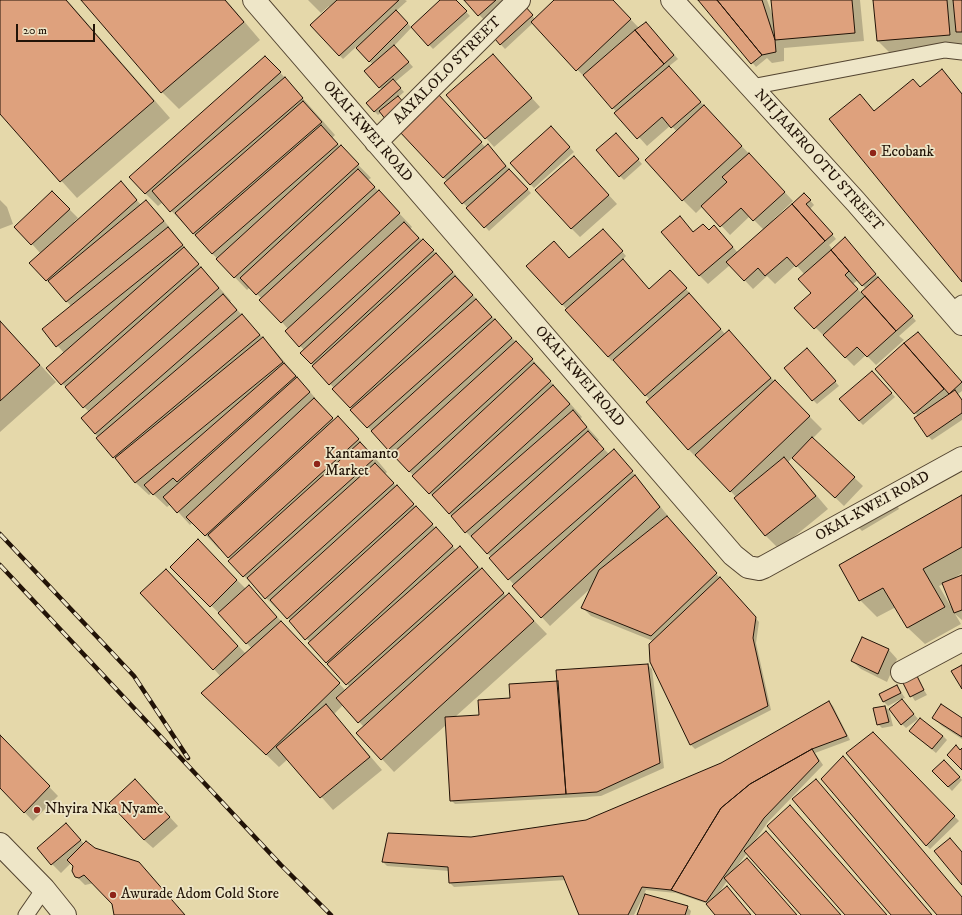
<!DOCTYPE html>
<html>
<head>
<meta charset="utf-8">
<style>
	body { margin:0 }
	#map { position:relative; width:962px; height:915px; overflow:hidden; background:#e5d8aa; font-family:"IM FELL DW Pica",serif }
	canvas { display:block }
	.scale { position:absolute; left:16px; top:24px; width:79px; height:18px; box-sizing:border-box; border:2px solid #221307; border-top:0; padding-left:5px; font-size:12px; line-height:14px; white-space:nowrap; color:#221307; -webkit-text-stroke:3px #eee6c8; paint-order:stroke }
</style>
</head>
<body>
<div id="map">
<canvas width="962" height="915"></canvas>
<div class="scale">20 m</div>
</div>
<script>
const ctx = document.querySelector('canvas').getContext('2d');
ctx.lineJoin = 'round';
function paint(path, color) {
  ctx.fillStyle = color;
  ctx.fill(path, 'evenodd');
}
function toPath(rows) {
  const path = new Path2D();
  for (const r of rows) {
    path.moveTo(r[0], r[1]);
    for (let i = 2; i < r.length; i += 2) path.lineTo(r[i], r[i + 1]);
  }
  return path;
}
function trace(path, color, width, dash) {
  ctx.strokeStyle = color;
  ctx.lineWidth = width;
  ctx.lineCap = dash ? 'butt' : 'round';
  ctx.setLineDash(dash || []);
  ctx.stroke(path);
}
function label(font, color, halo, rows, align = 'center') {
  ctx.font = font + ' "IM FELL DW Pica",serif';
  ctx.lineWidth = 3.5;
  ctx.setLineDash([]);
  ctx.textBaseline = 'middle';
  ctx.strokeStyle = halo;
  ctx.fillStyle = color;
  for (const [text, x, y, turn = 0] of rows) {
    ctx.save();
    ctx.translate(x, y);
    ctx.rotate((+turn || 0) * Math.PI / 180);
    ctx.textAlign = isNaN(turn) ? turn : align;
    if (halo) ctx.strokeText(text, 0, 0);
    ctx.fillText(text, 0, 0);
    ctx.restore();
  }
}
paint(toPath([
	[0,0,67,0,170,118,77,198,0,113],
	[82,0,226,0,260,40,179,109,162,92],
	[308,0,405,0,407,1,396,11,411,27,442,0,455,0,470,16,433,49,412,27,394,46,413,67,395,82,404,92,378,115,374,111,382,90,366,71,373,65,356,47,343,59,339,55,330,7,329,6,321,13],
	[465,0,502,0,507,6,488,24],
	[556,0,612,0,640,29,650,27,678,59,668,67,793,201,773,220,774,221,808,198,814,205,810,209,836,239,829,245,833,250,849,243,916,321,899,336,904,340,876,365,866,355,854,366,796,308,813,293,805,275,796,265,775,284,767,276,753,289,730,265,708,284,699,275,688,226,694,233,709,231,723,235,738,253,764,230,750,216,730,235,703,206,696,213,683,200,677,132,671,125,647,146,594,87,533,23,505,49,492,35,528,11,535,19],
	[858,280,866,289,865,297,853,284],
	[699,0,767,0,774,19,773,0,860,0,864,41,784,48,784,61,772,63,767,58,756,67],
	[874,0,962,0,962,48,891,54,878,41],
	[493,55,540,107,494,147,486,138],
	[278,70,335,135,332,138,371,178,368,180,412,227,410,229,442,259,485,309,545,373,544,374,582,417,580,419,599,440,597,442,609,454,622,459,668,516,666,517,759,622,756,643,771,710,695,749,691,745,653,641,591,616,582,607,592,587,550,626,513,586,514,585,491,557,466,532,352,410,353,409,302,353,305,351,286,331,288,329,262,299,250,287,247,290,163,202,158,206,145,193],
	[941,70,962,93,962,280,859,95,875,112,913,80,921,87],
	[442,100,486,148,492,150,531,193,489,231,445,183,447,181,443,177],
	[555,131,574,152,534,188,530,184],
	[620,138,642,164,624,180,620,176],
	[582,166,617,204,580,237,571,228],
	[129,191,141,205,146,201,159,214,194,259,231,301,230,302,276,352,322,406,321,407,335,421,351,431,371,453,387,472,385,474,456,550,460,547,507,597,509,595,522,608,547,634,455,717,480,716,511,699,559,682,648,665,652,669,664,768,601,796,455,804,451,800,446,725,394,772,382,759,364,727,343,705,334,714,382,770,333,810,288,759,279,767,202,693,221,677,214,669,179,584,246,654,252,649,220,614,171,567,198,541,246,589,257,595,346,691,350,687,280,609,279,611,244,576,220,547,219,549,193,522,190,525,171,504,167,507,152,493,149,495,136,483,82,418,89,412,48,368,64,353,43,329,71,306,47,280,41,254,32,244,52,192,78,218,74,222,75,223],
	[0,200,7,207,13,224,0,229],
	[607,234,626,256,622,260,649,290,674,275,725,334,729,331,775,382,822,429,813,438,863,486,844,506,793,457,788,462,828,509,779,549,766,536,735,498,736,497,699,457,697,458,689,450,647,403,650,400,614,360,612,361,608,357,562,304,570,259],
	[0,321,56,382,0,432],
	[918,333,962,383,962,391,958,394,962,400,962,420,932,440,928,436,918,416,877,369],
	[811,354,839,386,817,404,813,400],
	[876,376,895,397,863,425,859,421],
	[962,496,962,573,954,578,962,576,962,620,955,614,961,624,925,644,908,628,896,607,877,617,860,600,840,566],
	[943,584,952,606,951,607,939,586],
	[896,503,899,509,862,531,858,527],
	[862,638,889,650,897,659,887,682,861,669,852,661],
	[916,677,927,695,915,701,904,683],
	[897,686,905,698,901,699,918,719,906,728,902,724,901,699,888,706,884,702],
	[829,702,833,706,850,740,815,753,823,765,768,822,754,842,840,915,802,915,747,853,736,868,796,915,757,915,727,881,719,893,751,915,717,915,708,904,676,893,646,890,644,894,687,907,691,911,690,915,638,915,645,895,644,895,634,915,580,915,566,880,454,887,450,883,449,871,387,866,383,862,471,838,586,821,721,764],
	[885,707,889,710,893,726,882,728,878,724],
	[933,717,962,719,962,739,942,726],
	[910,731,943,736,947,740,936,753],
	[873,733,959,821,930,849,926,845],
	[0,736,58,796,33,821,0,787],
	[944,762,962,780,952,791,933,771],
	[144,789,178,826,153,848,144,840],
	[75,833,84,844,185,915,115,915,113,904,94,883,85,885,76,876,74,866,71,863,61,873,52,864]
]), '#0003');
const building = toPath([
	[0,0,66,0,154,101,60,182,0,114,0,0],
	[81,0,225,0,244,22,161,93,81,0],
	[337,0,399,0,339,56,310,25,337,0],
	[440,0,456,0,467,11,428,46,411,27,440,0],
	[464,0,496,0,478,16,464,0],
	[554,0,613,0,631,19,576,71,531,22,554,0],
	[698,0,717,0,762,55,751,64,698,0],
	[717,0,762,0,775,40,776,52,762,55,717,0],
	[771,0,852,0,855,33,775,40,771,0],
	[873,0,947,0,950,35,877,41,873,0],
	[953,0,962,0,962,32,956,32,953,0],
	[524,5,533,15,500,45,491,34,524,5],
	[396,10,408,23,369,62,356,48,396,10],
	[646,22,674,55,664,64,635,30,646,22],
	[635,30,664,64,612,109,583,75,635,30],
	[394,45,409,62,379,88,364,71,394,45],
	[493,54,532,98,485,139,446,95,493,54],
	[265,56,281,72,145,194,129,177,265,56],
	[669,66,701,102,671,128,662,117,637,139,614,113,669,66],
	[942,69,962,94,962,282,829,119,860,94,874,111,913,79,920,87,942,69],
	[285,77,303,98,170,212,152,191,285,77],
	[393,79,401,88,374,112,366,103,393,79],
	[438,94,482,142,443,178,399,131,438,94],
	[398,96,405,104,386,120,379,111,398,96],
	[303,101,322,122,193,234,175,213,303,101],
	[704,105,742,146,682,201,645,160,704,105],
	[321,125,338,144,212,254,195,235,321,125],
	[551,126,570,147,530,185,510,163,551,126],
	[616,133,639,159,619,177,596,150,616,133],
	[488,144,506,166,462,204,444,183,488,144],
	[341,145,359,164,234,278,216,259,341,145],
	[749,153,785,192,753,221,741,208,720,227,701,206,727,182,722,177,749,153],
	[574,156,609,195,571,229,535,190,574,156],
	[358,169,375,187,256,295,240,278,358,169],
	[509,169,528,189,484,228,466,208,509,169],
	[121,181,137,200,46,281,29,263,121,181],
	[379,190,400,213,281,323,259,300,379,190],
	[52,191,70,209,31,245,14,227,52,191],
	[804,193,811,200,806,204,833,234,825,241,792,204,804,193],
	[146,200,164,221,66,302,48,281,146,200],
	[792,204,825,241,796,267,787,257,765,276,758,268,744,281,726,262,792,204],
	[680,216,693,232,703,224,709,230,714,225,733,247,699,276,661,232,680,216],
	[404,222,419,238,299,347,285,331,404,222],
	[168,227,183,245,56,347,42,329,168,227],
	[603,229,623,251,562,305,526,266,554,241,569,258,603,229],
	[845,237,876,274,862,286,831,250,845,237],
	[423,239,434,250,311,364,300,353,423,239],
	[184,247,199,264,61,385,46,368,184,247],
	[831,250,849,271,845,275,858,289,814,329,794,308,811,293,798,279,831,250],
	[436,253,453,272,329,385,312,366,436,253],
	[623,259,649,289,670,270,687,288,608,357,565,310,623,259],
	[201,267,219,288,83,408,65,387,201,267],
	[455,276,473,295,350,408,332,389,455,276],
	[878,277,913,316,896,331,861,292,878,277],
	[689,293,721,329,645,396,613,360,689,293],
	[223,294,237,310,95,434,81,418,223,294],
	[865,296,896,331,867,357,857,347,845,358,823,335,865,296],
	[476,299,492,317,367,428,350,410,476,299],
	[242,314,260,335,113,458,96,438,242,314],
	[495,319,512,338,388,450,371,431,495,319],
	[0,321,40,365,0,401,0,321],
	[729,330,771,378,688,450,646,402,729,330],
	[918,332,962,382,949,394,904,343,918,332],
	[263,337,283,362,135,483,115,458,263,337],
	[516,341,533,359,409,472,392,454,516,341],
	[904,343,944,389,914,414,875,369,904,343],
	[807,348,836,381,812,401,784,368,807,348],
	[284,363,296,376,177,482,173,478,153,495,144,485,284,363],
	[534,363,551,381,429,494,412,476,534,363],
	[872,371,892,393,859,421,839,399,872,371],
	[297,377,310,392,177,513,163,497,297,377],
	[775,380,810,416,730,492,695,455,775,380],
	[553,385,570,404,449,514,432,495,553,385],
	[955,390,962,400,962,413,927,437,914,418,955,390],
	[314,398,333,418,205,536,186,517,314,398],
	[573,410,587,427,465,533,451,516,573,410],
	[338,416,359,439,228,558,208,535,338,416],
	[588,431,604,449,487,554,471,536,588,431],
	[812,437,855,477,835,498,792,458,812,437],
	[360,442,375,458,243,577,228,561,360,442],
	[614,449,633,471,508,580,489,558,614,449],
	[784,457,816,496,765,536,734,498,784,457],
	[375,463,394,483,265,599,247,578,375,463],
	[635,475,660,507,541,618,512,586,635,475],
	[397,485,414,504,287,619,270,600,397,485],
	[962,495,962,547,923,569,945,607,907,628,883,588,859,601,839,565,962,495],
	[416,506,433,524,305,640,289,621,416,506],
	[667,516,717,573,651,636,581,608,599,570,667,516],
	[436,527,453,546,326,663,308,643,436,527],
	[198,539,237,580,210,607,170,567,198,539],
	[460,546,478,567,346,685,327,664,460,546],
	[482,568,504,593,358,723,336,698,482,568],
	[166,569,238,646,213,670,140,593,166,569],
	[962,575,962,610,954,613,942,583,962,575],
	[720,577,756,617,753,638,768,706,690,745,650,662,649,644,720,577],
	[249,585,277,617,246,644,218,613,249,585],
	[509,593,534,621,381,760,356,733,509,593],
	[281,621,340,683,266,755,201,693,281,621],
	[862,637,889,649,878,674,851,661,862,637],
	[648,664,660,763,597,792,566,794,556,670,648,664],
	[962,665,962,689,951,671,962,665],
	[917,676,924,690,910,697,903,683,917,676],
	[558,681,566,794,450,801,445,717,479,715,478,700,510,698,509,684,558,681],
	[897,685,901,693,883,702,879,694,897,685],
	[902,699,914,714,901,725,889,709,902,699],
	[829,701,847,736,812,749,750,784,721,808,671,890,642,887,628,915,579,915,563,876,449,883,448,867,382,862,388,833,471,837,586,820,721,763,829,701],
	[326,704,370,757,320,798,276,747,326,704],
	[941,704,962,718,962,737,932,718,941,704],
	[885,706,889,722,877,725,873,708,885,706],
	[920,718,943,736,932,749,909,731,920,718],
	[873,732,955,816,926,846,846,753,873,732],
	[0,735,50,786,24,813,0,788,0,735],
	[956,745,960,750,962,748,962,770,947,755,956,745],
	[812,749,819,761,764,818,706,902,671,890,721,808,750,784,812,749],
	[843,756,962,897,962,915,937,915,821,779,843,756],
	[944,760,960,777,948,787,932,771,944,760],
	[135,779,170,817,144,840,109,803,135,779],
	[816,779,932,915,891,915,792,799,816,779],
	[790,805,887,915,845,915,767,826,790,805],
	[66,823,81,840,51,865,37,848,66,823],
	[766,831,841,915,801,915,744,851,766,831],
	[950,838,962,852,962,885,934,851,950,838],
	[86,841,95,848,139,862,185,915,114,915,112,904,84,875,79,878,75,877,72,871,73,866,67,860,86,841],
	[747,858,797,915,756,915,724,878,747,858],
	[727,886,751,915,715,915,706,904,727,886],
	[645,894,688,906,685,915,637,915,645,894]
]);
paint(building, '#dea17d');
trace(building, '#221307', 1);
const service = toPath([
	[751,87,945,50,962,52],
	[951,311,962,303],
	[26,915,44,889]
]);
const minor = toPath([
	[254,0,733,555,748,567,759,569,764,567,962,458],
	[672,0,856,202,962,324],
	[376,142,519,0],
	[902,672,962,640],
	[0,844,44,889,65,915]
]);
trace(service, '#534430', 17);
trace(minor, '#534430', 24);
trace(service, '#eee6c8', 15);
trace(minor, '#eee6c8', 22);
const rail = toPath([
	[0,534,134,676,188,758],
	[0,565,281,865,331,915]
]);
trace(rail, '#221307', 4.5);
trace(rail, '#eee6c8', 3, [9]);
for (const [x, y, r, color] of [
	[873,153,4,"#8f2418"],
	[317,464,4,"#8f2418"],
	[37,810,4,"#8f2418"],
	[113,895,4,"#8f2418"]
]) {
  const dot = new Path2D();
  dot.arc(x, y, r, 0, 2 * Math.PI);
  ctx.fillStyle = color;
  ctx.fill(dot);
  trace(dot, '#eee6c8', 1.5);
}
label('15px', '#221307', '#eee6c8', [
	["AAYALOLO STREET",448,71,-45],
	["OKAI-KWEI ROAD",367,132,49],
	["NII JAAFRO OTU STREET",818,161,48],
	["OKAI-KWEI ROAD",579,377,49],
	["OKAI-KWEI ROAD",873,507,-29]
]);
label('15px', '#221307', '#eee6c8', [
	["Ecobank",881,153],
	["Kantamanto",325,455],
	["Market",325,472],
	["Nhyira Nka Nyame",45,810],
	["Awurade Adom Cold Store",121,895]
], 'left');
</script>
</body>
</html>
